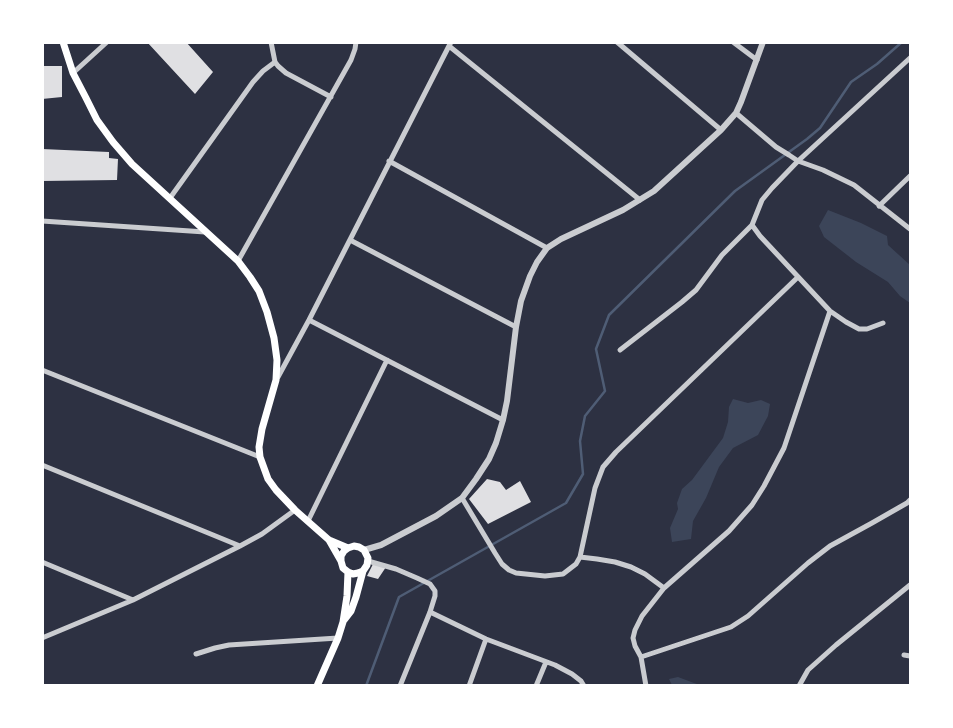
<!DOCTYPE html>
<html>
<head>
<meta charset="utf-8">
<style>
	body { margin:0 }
	#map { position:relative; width:953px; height:728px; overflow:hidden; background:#2d3142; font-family:Lato,sans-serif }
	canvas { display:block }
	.frame { position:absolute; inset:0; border:44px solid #fff; pointer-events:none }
</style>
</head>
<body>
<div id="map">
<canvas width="953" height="728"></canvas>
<div class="frame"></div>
</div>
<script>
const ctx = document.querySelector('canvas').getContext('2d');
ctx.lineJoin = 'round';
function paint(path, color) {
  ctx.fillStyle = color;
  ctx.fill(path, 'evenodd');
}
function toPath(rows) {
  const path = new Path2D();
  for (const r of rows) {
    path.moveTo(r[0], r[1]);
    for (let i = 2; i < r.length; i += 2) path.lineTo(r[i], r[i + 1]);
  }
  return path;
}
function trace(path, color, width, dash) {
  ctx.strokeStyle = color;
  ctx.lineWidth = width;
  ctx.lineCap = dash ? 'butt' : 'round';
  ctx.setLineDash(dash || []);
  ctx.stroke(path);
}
paint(toPath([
	[828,210,861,223,887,236,888,245,910,265,910,303,900,296,888,282,856,262,824,237,819,226],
	[733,399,748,403,761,400,770,404,768,416,758,435,733,448,719,467,706,498,693,521,691,539,672,542,670,528,678,509,677,503,682,489,692,480,723,438,728,422,729,407],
	[678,677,694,683,700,685,672,685,669,679]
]), '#3c4559');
trace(toPath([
	[366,686,399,597,566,503,583,474,580,441,585,416,605,391,596,349,609,315,735,191,807,139,820,128,851,82,877,64,902,42]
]), '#4f5d75', 2.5);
paint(toPath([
	[147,42,186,42,213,72,195,94],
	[42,66,62,66,62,97,42,99],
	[42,149,109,152,109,158,118,159,117,180,42,181],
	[487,479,500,482,506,490,520,481,531,502,488,524,469,499],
	[373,564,386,567,378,579,367,576]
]), '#e0e0e3');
trace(toPath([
	[271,42,275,62,278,66,286,73,331,97],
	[617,42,721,130],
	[733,42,757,60],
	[449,46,640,200],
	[73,73,107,42],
	[736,113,776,147,789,155,798,161,823,170,854,185,910,229],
	[389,161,547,248],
	[170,198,253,82,263,71,275,62],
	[879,206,910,176],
	[42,221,205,232],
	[752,225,760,236,830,311,846,322,859,329,867,329,883,323],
	[350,240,516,327],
	[238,261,351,60,355,49,356,42],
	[309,320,503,420],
	[620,350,682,302,696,290,722,255,752,225,762,200,772,188,798,161,910,58],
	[42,370,260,457],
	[278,377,309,320,451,42],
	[42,465,240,546],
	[462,498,495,553,502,564,509,570,516,573,545,576,563,574,576,564,580,557,597,559,615,562,631,567,645,574,664,588],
	[308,521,387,360],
	[580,557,595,488,603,467,616,452,798,277],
	[368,561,396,569,417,578,430,584,435,591,435,596,430,612,400,686],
	[42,562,133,600],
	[430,612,486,639,555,665,572,674,581,681,584,686],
	[42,638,133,600,240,546,262,534,295,510],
	[196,654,215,648,229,645,338,638],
	[904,655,910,656],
	[641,657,731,627,748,616,808,563,830,546,872,523,907,503,910,500],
	[469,686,486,639],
	[536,686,546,662],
	[646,686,641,657,635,646,633,638,635,630,642,616,664,588,729,531,752,505,764,486,784,448,830,311],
	[799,686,808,670,836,645,910,585]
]), '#caccd0', 5);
trace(toPath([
	[364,550,381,545,436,516,462,498,476,479,489,459,496,443,503,420,507,401,516,327,521,301,530,276,537,262,547,248,561,239,623,210,654,191,721,130,736,113,741,102,763,42]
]), '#caccd0', 6);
trace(toPath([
	[63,42,73,73,86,98,97,120,113,142,132,164,238,261,250,277,259,291,267,312,274,338,277,360,276,380,262,429,259,447,260,457,268,479,276,490,295,510,329,540,348,548],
	[329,540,341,561,343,568,348,572,353,574,358,573,363,571,367,565,368,558,364,550,359,547,354,546,348,548,344,551,341,556,341,561],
	[344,620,351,611,356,597,363,571],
	[317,686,338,638,343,622,347,596,348,572]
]), '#fff', 7);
</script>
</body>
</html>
